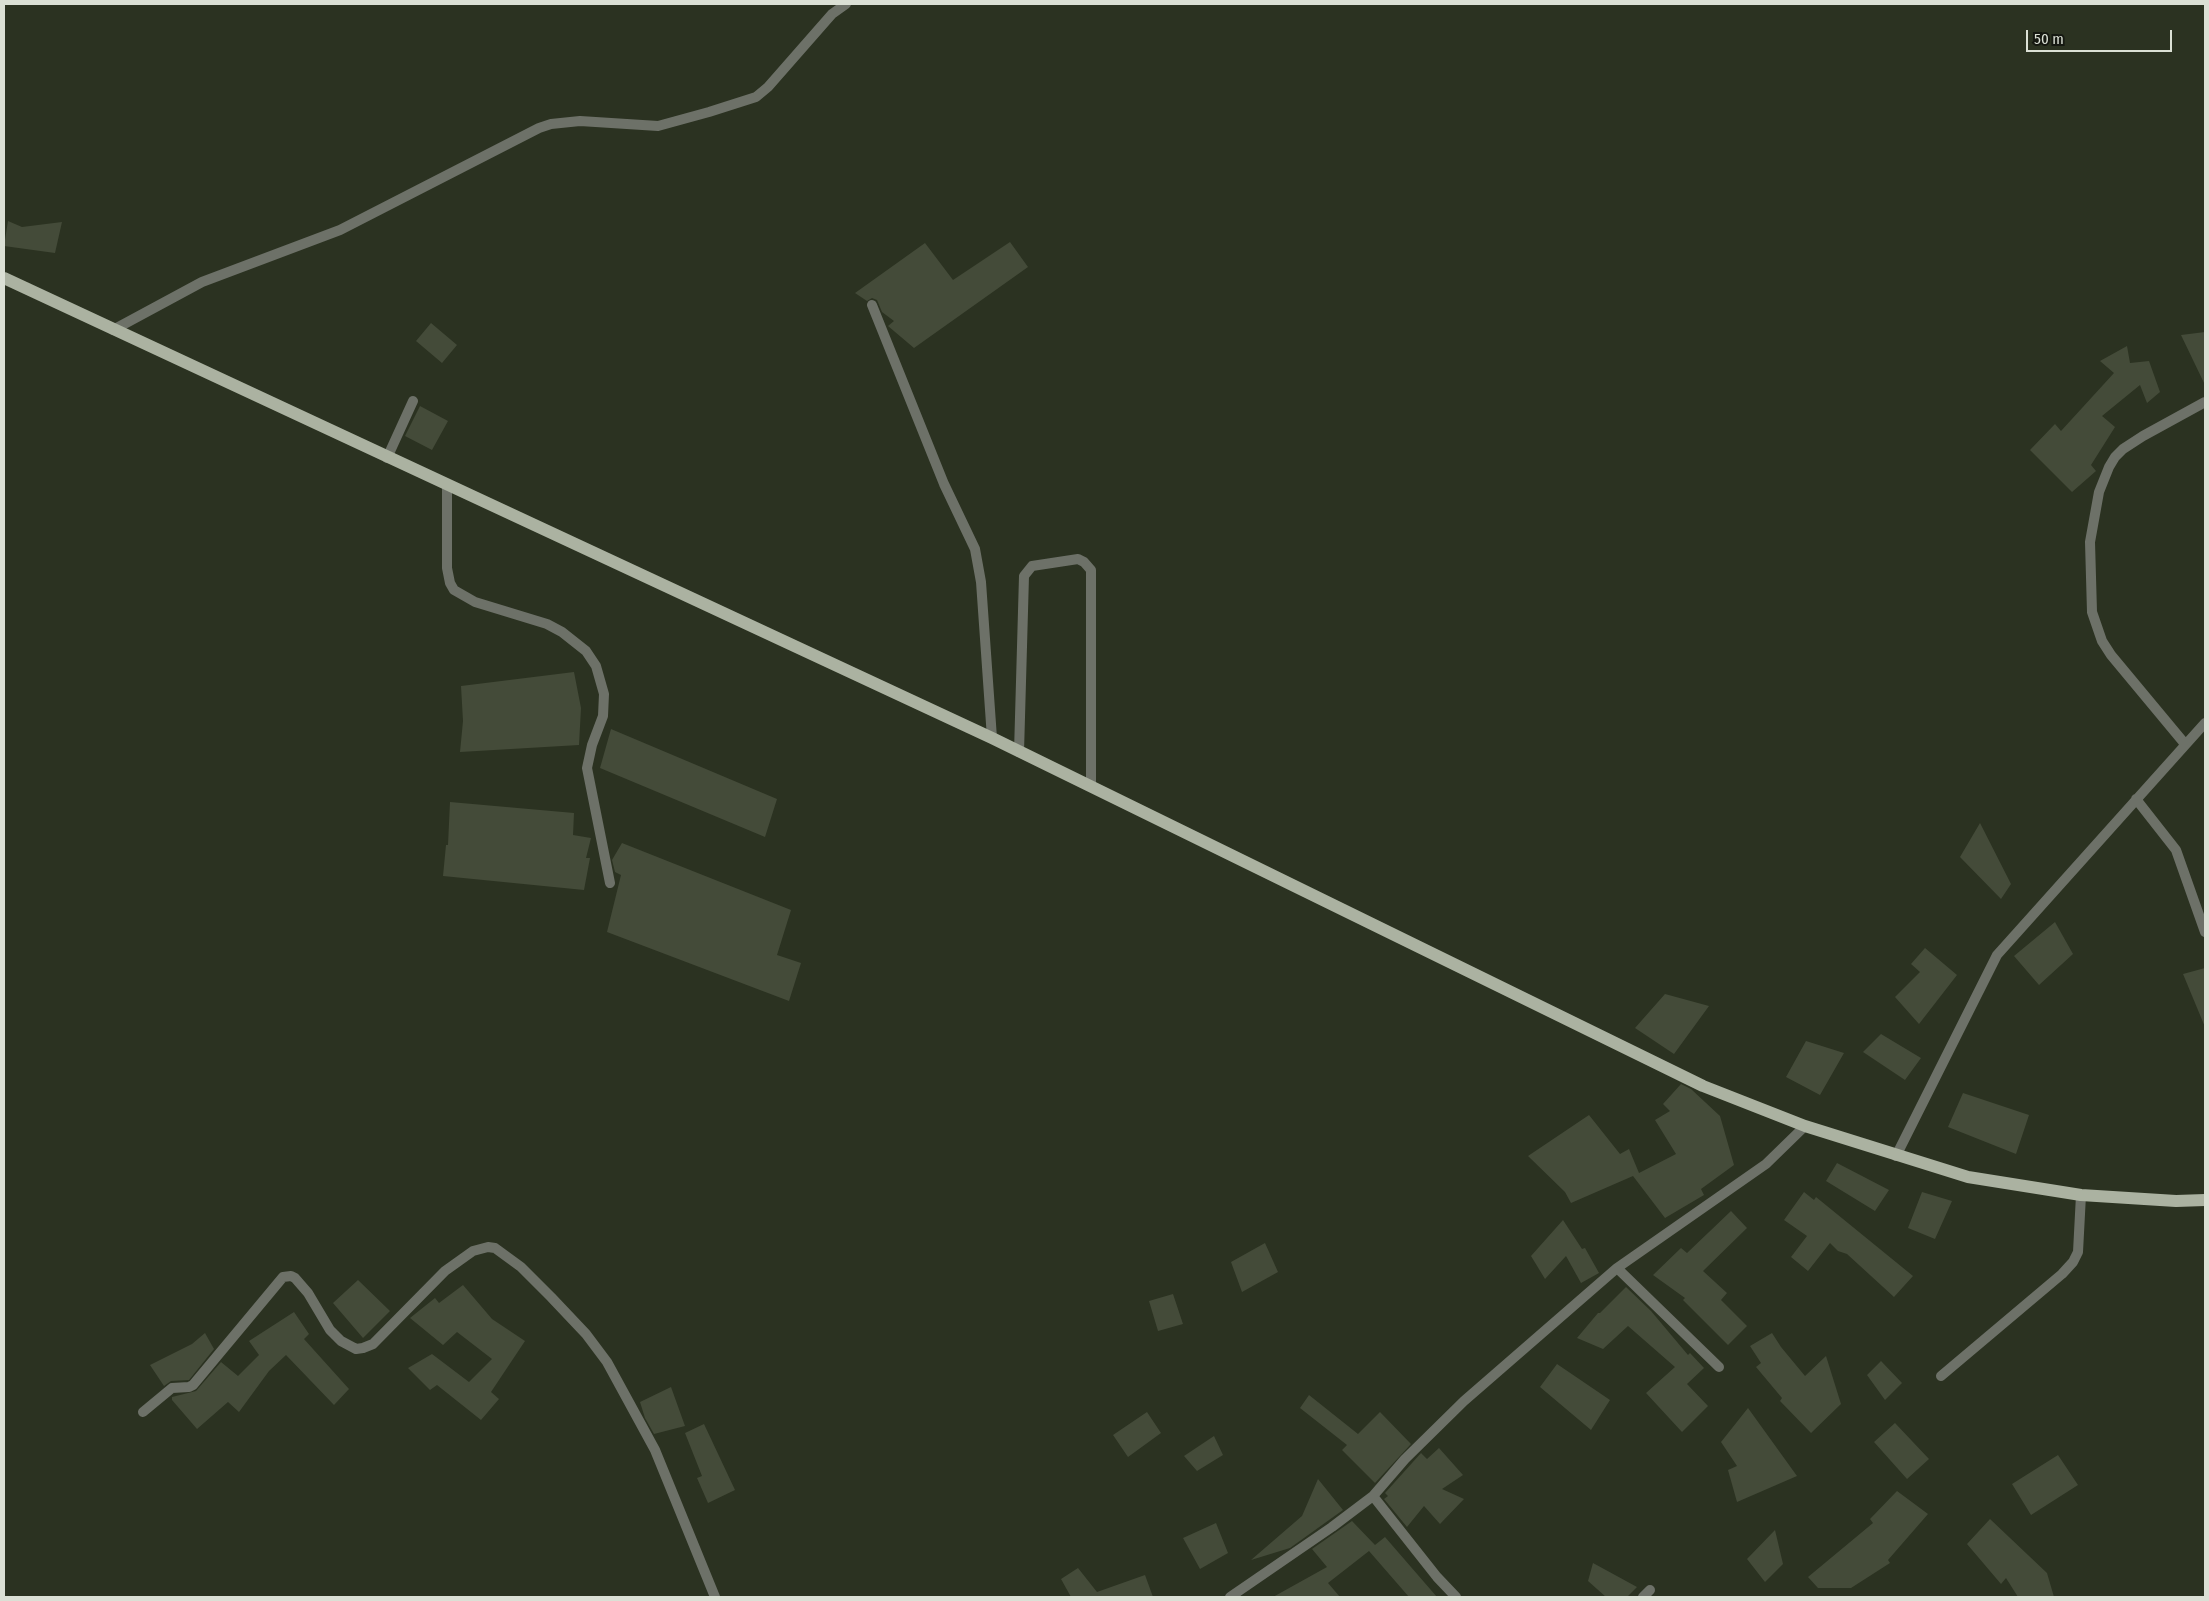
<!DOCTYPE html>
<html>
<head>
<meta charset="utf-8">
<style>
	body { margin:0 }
	#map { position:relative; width:2209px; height:1601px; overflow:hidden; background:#2b3221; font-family:"Fira Sans Condensed",sans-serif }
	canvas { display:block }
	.frame { position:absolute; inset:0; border:5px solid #dbe0d5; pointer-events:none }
	.scale { position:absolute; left:2026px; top:30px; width:146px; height:22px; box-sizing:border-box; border:2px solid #dbe0d5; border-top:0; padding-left:6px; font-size:15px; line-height:18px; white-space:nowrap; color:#dbe0d5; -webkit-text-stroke:4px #151811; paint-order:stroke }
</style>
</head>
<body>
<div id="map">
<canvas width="2209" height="1601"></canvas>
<div class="frame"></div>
<div class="scale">50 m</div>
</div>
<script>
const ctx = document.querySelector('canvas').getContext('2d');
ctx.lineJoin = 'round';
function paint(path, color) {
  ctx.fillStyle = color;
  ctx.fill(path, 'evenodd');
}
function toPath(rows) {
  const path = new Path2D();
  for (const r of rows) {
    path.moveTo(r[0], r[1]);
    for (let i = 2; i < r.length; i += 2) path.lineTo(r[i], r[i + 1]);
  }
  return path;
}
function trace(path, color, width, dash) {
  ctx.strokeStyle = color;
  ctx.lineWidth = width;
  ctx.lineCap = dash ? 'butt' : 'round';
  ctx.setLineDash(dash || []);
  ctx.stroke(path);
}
paint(toPath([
	[8,221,22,227,62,222,55,253,4,246],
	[1010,242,1028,267,914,348,888,326,894,321,882,312,877,300,872,298,867,301,855,293,925,243,953,280],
	[431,323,457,345,442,363,416,341],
	[2205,332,2205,385,2181,335],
	[2127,346,2130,363,2149,361,2160,392,2147,403,2140,385,2102,416,2115,427,2091,465,2096,471,2072,492,2030,450,2055,424,2061,431,2114,373,2100,361],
	[420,406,448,421,432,450,405,436],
	[574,672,581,708,579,745,460,752,463,721,461,686],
	[611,729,777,799,765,837,600,768],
	[450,802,574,813,573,835,591,838,586,858,590,858,584,890,443,876,446,845,448,845],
	[1980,823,2011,884,2001,899,1960,857],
	[622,843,791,910,777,955,801,963,789,1001,607,932,621,875,615,872,612,860],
	[2055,922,2073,954,2039,985,2014,956],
	[1925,948,1957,975,1919,1024,1895,997,1920,972,1911,964],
	[2205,968,2205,1027,2183,974],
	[1665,994,1709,1006,1674,1054,1635,1028],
	[1881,1034,1921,1058,1905,1080,1863,1052],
	[1806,1041,1844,1053,1820,1095,1786,1077],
	[1681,1084,1691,1089,1720,1116,1734,1165,1701,1189,1704,1195,1665,1218,1633,1176,1571,1203,1565,1192,1528,1156,1589,1115,1620,1154,1629,1149,1639,1173,1676,1154,1655,1120,1670,1111,1663,1104],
	[1963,1093,2029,1115,2016,1154,1948,1127],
	[1837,1163,1889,1190,1875,1211,1826,1181],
	[1804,1192,1814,1200,1816,1197,1913,1276,1894,1297,1847,1254,1838,1251,1830,1243,1808,1271,1791,1257,1807,1236,1784,1220],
	[1922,1192,1952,1201,1935,1239,1908,1228],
	[1731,1211,1747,1228,1703,1271,1727,1293,1721,1300,1747,1326,1728,1345,1683,1300,1685,1298,1653,1275,1681,1248,1687,1253],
	[1563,1220,1582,1249,1585,1248,1599,1273,1581,1283,1566,1256,1545,1279,1531,1256],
	[1265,1243,1278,1272,1242,1292,1231,1262],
	[358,1280,390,1311,363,1338,333,1303],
	[463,1285,492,1319,525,1341,491,1392,499,1399,481,1420,437,1385,430,1390,408,1368,432,1354,469,1382,492,1359,457,1332,443,1345,410,1318,435,1298,439,1303],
	[1626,1287,1651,1311,1688,1355,1690,1353,1704,1368,1687,1384,1708,1406,1682,1432,1646,1393,1675,1367,1628,1326,1603,1349,1577,1338,1598,1313,1600,1313],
	[1173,1294,1183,1324,1158,1331,1149,1301],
	[294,1312,309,1334,304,1339,349,1389,334,1405,286,1355,269,1371,239,1412,228,1402,197,1429,172,1400,172,1397,196,1391,221,1362,238,1376,259,1355,249,1341],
	[205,1333,214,1349,189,1380,171,1381,164,1386,150,1365,192,1344],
	[1772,1333,1781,1347,1805,1376,1826,1356,1841,1404,1811,1433,1780,1401,1782,1398,1756,1367,1761,1363,1750,1346],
	[1881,1361,1902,1383,1885,1400,1867,1375],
	[1557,1364,1610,1400,1591,1430,1540,1387],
	[671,1387,685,1426,654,1434,645,1418,640,1402],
	[1309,1395,1358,1434,1380,1412,1411,1444,1375,1483,1342,1450,1347,1445,1300,1408],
	[1748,1408,1797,1476,1737,1502,1728,1470,1737,1466,1721,1442],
	[1147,1412,1161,1433,1128,1457,1113,1435],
	[1895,1423,1929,1459,1907,1479,1874,1442],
	[704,1424,735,1490,708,1503,697,1478,702,1476,685,1433],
	[1214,1436,1223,1455,1197,1471,1184,1456],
	[1439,1448,1463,1475,1442,1489,1464,1499,1440,1524,1424,1506,1407,1527,1384,1499,1388,1496,1385,1493,1421,1453,1427,1459],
	[2058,1455,2078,1485,2031,1515,2012,1484],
	[1318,1479,1343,1510,1290,1548,1251,1560,1302,1516],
	[1897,1491,1928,1514,1888,1560,1890,1563,1851,1588,1818,1588,1808,1577,1873,1523,1870,1519],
	[1990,1519,2047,1573,2054,1597,2018,1597,2006,1578,2001,1584,1967,1544],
	[1352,1521,1375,1545,1385,1537,1437,1597,1409,1597,1369,1551,1328,1583,1340,1597,1273,1597,1327,1567,1312,1549],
	[1216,1523,1228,1553,1200,1569,1183,1538],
	[1775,1530,1783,1564,1765,1582,1747,1559],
	[1593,1563,1637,1587,1627,1597,1606,1597,1588,1581],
	[1078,1568,1097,1592,1145,1575,1153,1597,1071,1597,1061,1579]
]), '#444b39');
trace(toPath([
	[872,305,944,484,975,549,981,582,992,738],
	[113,330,202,282,340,230,539,128,551,124,580,121,658,126,709,112,756,97,768,87,832,14,846,4],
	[447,486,447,568,450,583,454,590,475,602,547,624,562,632,586,651,596,666,604,694,603,716,592,745,587,768,610,883],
	[1019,752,1024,576,1032,566,1078,559,1084,562,1091,570,1091,786]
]), '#6d7168', 10);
trace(toPath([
	[387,458,413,401],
	[2185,744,2111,655,2102,641,2092,612,2090,542,2099,492,2109,467,2115,457,2123,449,2143,436,2205,402],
	[2136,799,2176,850,2205,932],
	[1896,1156,1997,955,2205,723],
	[1617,1268,1719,1367],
	[1941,1376,2062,1274,2073,1262,2078,1252,2081,1195],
	[143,1412,172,1388,189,1387,193,1385,283,1277,291,1276,295,1278,308,1293,330,1330,341,1341,356,1349,363,1348,373,1344,445,1271,473,1251,488,1247,495,1248,521,1267,551,1297,586,1334,607,1362,655,1450,715,1597],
	[1373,1496,1437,1577,1456,1597],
	[1230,1597,1332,1527,1373,1496,1405,1459,1464,1401,1617,1268,1766,1164,1805,1126],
	[1643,1597,1650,1590]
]), '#6d7168', 10);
trace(toPath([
	[4,278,992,738,1703,1086,1805,1126,1968,1177,2081,1195,2176,1201,2205,1200]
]), '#abb2a1', 12);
</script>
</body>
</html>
